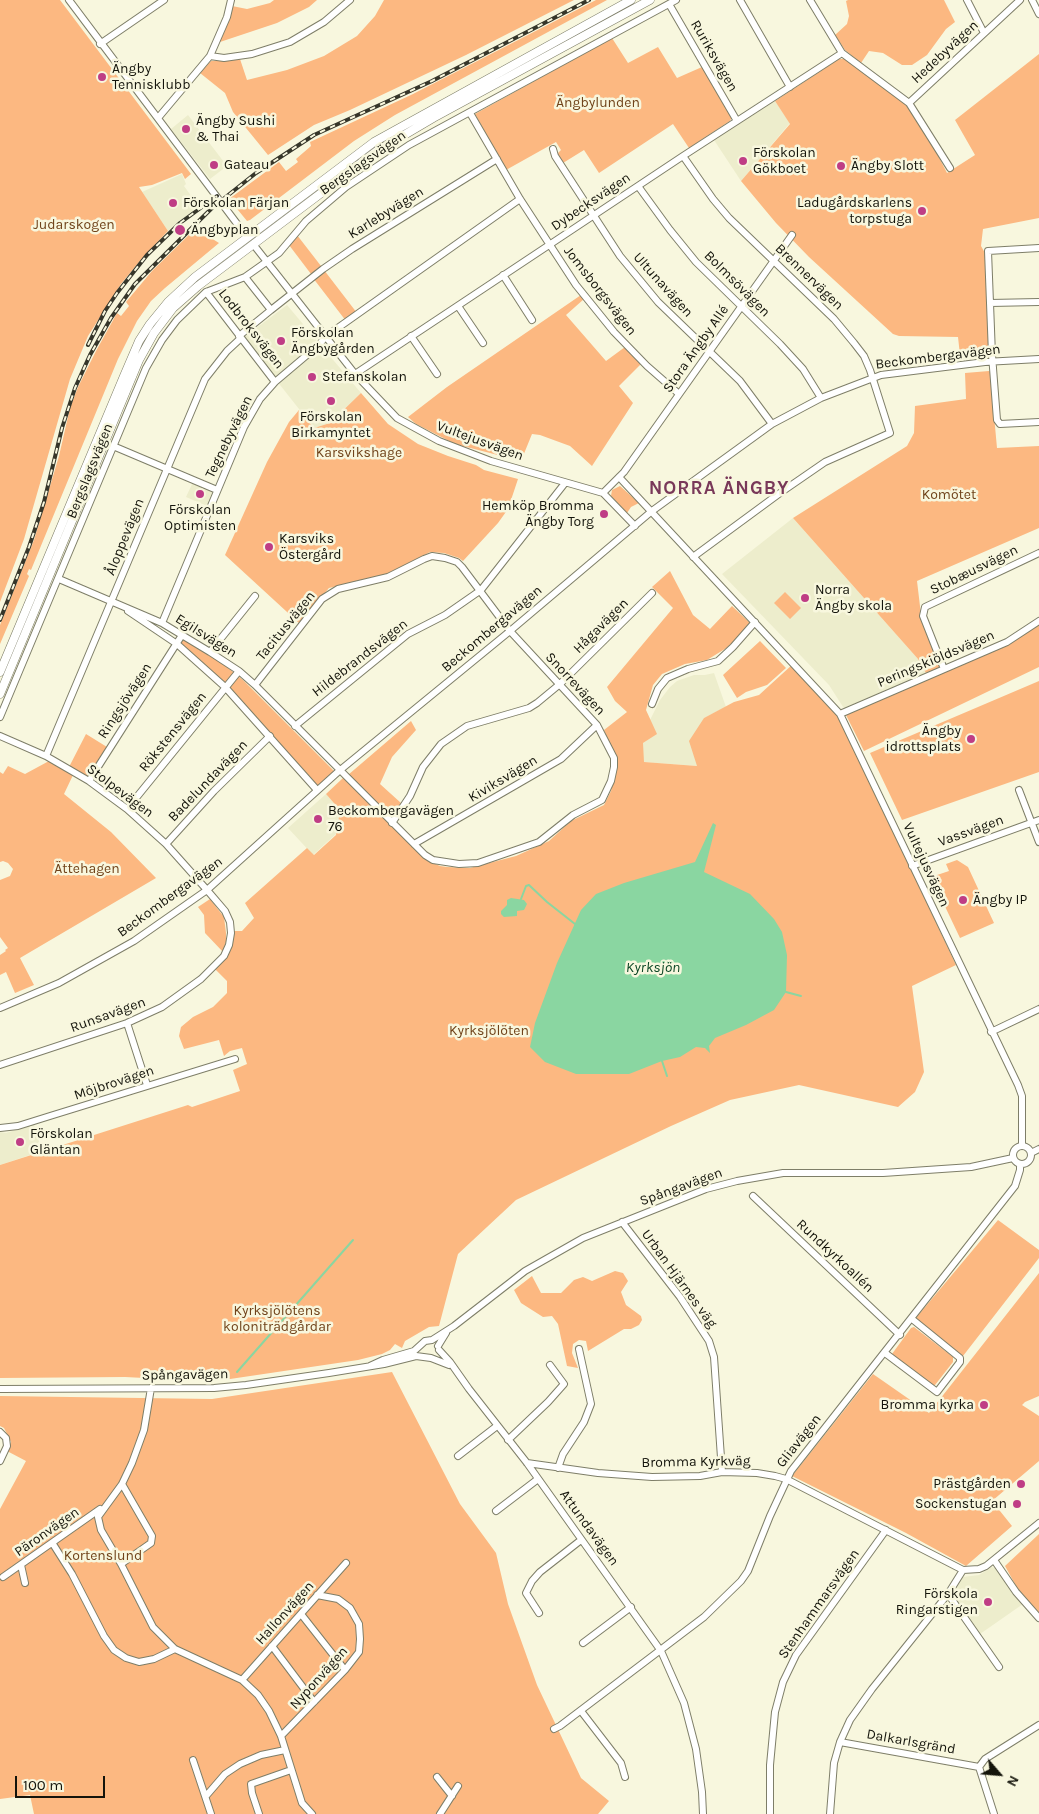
<!DOCTYPE html>
<html>
<head>
<meta charset="utf-8">
<style>
	body { margin:0 }
	#map { position:relative; width:1039px; height:1814px; overflow:hidden; background:#f8f7de; font-family:Karla,sans-serif }
	canvas { display:block }
	.north { position:absolute; left:974px; top:1749px; width:50px; height:50px; -webkit-text-stroke:4px #f8f7de; paint-order:stroke; rotate:117deg; font-size:14px; font-weight:700; line-height:20px; text-align:center; color:#14140b }
	.north::after { content:''; display:block; margin:auto; width:18px; height:22px; background:#14140b; clip-path:polygon(50% 0,100% 100%,50% 72%,0 100%) }
	.scale { position:absolute; left:15px; top:1776px; width:90px; height:22px; box-sizing:border-box; border:2px solid #14140b; border-top:0; padding-left:6px; font-size:15px; line-height:18px; white-space:nowrap; color:#14140b; -webkit-text-stroke:4px #f8f7de; paint-order:stroke }
</style>
</head>
<body>
<div id="map">
<canvas width="1039" height="1814"></canvas>
<div class="north">N</div>
<div class="scale">100 m</div>
</div>
<script>
const ctx = document.querySelector('canvas').getContext('2d');
ctx.lineJoin = 'round';
function paint(path, color) {
  ctx.fillStyle = color;
  ctx.fill(path, 'evenodd');
}
function toPath(rows) {
  const path = new Path2D();
  for (const r of rows) {
    if (r.length === 3) {
      path.moveTo(r[0] + r[2], r[1]);
      path.arc(r[0], r[1], r[2], 0, 2 * Math.PI);
      continue;
    }
    path.moveTo(r[0], r[1]);
    for (let i = 2; i < r.length; i += 2) path.lineTo(r[i], r[i + 1]);
  }
  return path;
}
function trace(path, color, width, dash) {
  ctx.strokeStyle = color;
  ctx.lineWidth = width;
  ctx.lineCap = dash ? 'butt' : 'round';
  ctx.setLineDash(dash || []);
  ctx.stroke(path);
}
function label(font, color, halo, rows, align = 'center') {
  ctx.font = font + ' Karla,sans-serif';
  ctx.lineWidth = 5;
  ctx.setLineDash([]);
  ctx.textBaseline = 'middle';
  ctx.strokeStyle = halo;
  ctx.fillStyle = color;
  for (const [text, x, y, turn = 0] of rows) {
    ctx.save();
    ctx.translate(x, y);
    ctx.rotate((+turn || 0) * Math.PI / 180);
    ctx.textAlign = isNaN(turn) ? turn : align;
    if (halo) ctx.strokeText(text, 0, 0);
    ctx.fillText(text, 0, 0);
    ctx.restore();
  }
}
paint(toPath([
	[775,101,790,123,741,181,714,140],
	[188,115,227,166,210,179,171,129],
	[182,174,186,184,184,186,197,204,192,212,168,231,142,192],
	[287,305,361,393,330,423,314,428,243,338],
	[193,482,214,491,207,506,186,497],
	[793,518,918,659,926,673,845,710,829,685,722,574],
	[714,673,726,707,704,718,697,766,643,762,643,743,656,734,650,720,660,700,670,687,677,681,694,675,705,675],
	[326,794,340,810,336,834,313,855,288,828],
	[34,1124,42,1151,0,1165,0,1132,6,1133],
	[992,1567,998,1569,1023,1604,980,1634,954,1599,952,1592,963,1577,979,1575]
]), '#ededcc');
paint(toPath([
	[0,0,60,0,191,174,185,179,182,173,152,185,139,187,168,231,144,256,121,284,88,336,70,379,24,539,0,602],
	[274,0,317,0,309,7,277,23,220,42,230,18,232,6,247,9,270,3],
	[384,0,574,0,466,55,350,110,314,125,268,155,233,112,225,93,200,73,211,61,224,61,240,59,247,80,287,70,324,56,357,36,375,16],
	[596,0,607,0,395,115,354,141,250,220,247,221,229,199,279,162,286,171,298,162,296,159,311,146,310,142,413,94],
	[848,0,944,0,955,22,946,29,927,55,912,65,902,65,883,53,869,51,861,63,845,50,835,35,847,24,849,16,846,1],
	[612,38,628,63,658,47,677,78,702,67,732,117,730,121,689,148,673,124,599,173,584,150,563,163,557,154,561,150,556,142,506,170,475,114],
	[1039,54,1039,218,983,229,981,246,985,253,989,353,960,355,958,337,899,336,893,334,809,257,776,223,741,181,790,124,775,101,839,59,846,59,908,104,928,136,947,173,975,155,955,120],
	[197,227,201,229,203,233,219,243,165,288,151,301,137,321,118,359,31,570,29,569,27,574,29,576,0,644,0,625,34,540,59,456,70,408,78,387,96,351,117,313,121,316,129,306,126,302,152,271],
	[297,235,321,266,311,274,289,245],
	[324,270,357,313,346,321,313,278],
	[581,295,584,299,566,315,606,361,625,347,641,364,619,386,633,403,592,466,570,446,540,435,532,434,521,461,455,444,416,424,408,417,447,387],
	[989,371,990,372,997,448,1039,446,1039,528,917,581,922,623,941,667,926,673,918,659,793,518,907,446,914,433,915,406,966,399,965,373],
	[361,393,388,424,418,444,448,456,476,465,484,470,518,479,508,509,498,523,463,561,459,558,444,553,430,552,388,574,329,588,299,623,225,555,267,462,289,422,299,410,314,428,330,423],
	[620,486,639,503,631,507,627,513,611,496,612,490],
	[670,571,693,615,710,629,732,606,750,623,733,644,707,660,685,664,662,674,653,685,646,710,657,734,643,743,644,762,697,766,689,741,704,718,734,702,759,695,793,664,818,690,838,717,849,737,956,965,912,986,924,1072,915,1092,898,1107,799,1085,730,1100,671,1126,516,1200,458,1254,439,1326,429,1327,405,1341,402,1348,395,1344,390,1350,382,1354,358,1360,230,1379,183,1380,125,1377,0,1378,0,1165,188,1105,192,1107,240,1091,233,1070,247,1064,242,1048,230,1051,224,1056,219,1040,184,1049,179,1036,181,1027,193,1017,213,1007,227,993,227,981,215,969,233,931,242,931,254,918,245,903,307,848,314,855,336,835,340,810,326,794,343,778,429,861,440,866,447,867,470,868,516,856,549,841,571,821,604,805,611,791,618,764,604,730,627,712,615,701,607,687,673,608,652,587],
	[785,592,801,608,790,619,774,603],
	[1039,624,1039,667,864,751,846,715,1014,641],
	[183,639,218,660,243,680,334,771,318,786,218,677,180,644],
	[760,641,786,668,767,685,746,692,737,698,723,675],
	[1039,681,1039,772,902,820,870,753],
	[411,721,416,730,392,757,380,784,401,803,392,815,388,813,348,775],
	[86,734,107,747,88,778,69,767],
	[49,761,73,775,64,794,111,832,156,878,20,958,34,985,15,993,6,972,0,975,0,955,6,951,5,950,8,948,0,937,0,880,10,876,13,869,8,863,3,861,0,862,0,772,3,774,8,766,25,774],
	[957,860,968,867,994,923,960,938,931,877,949,871,946,864],
	[210,899,224,917,226,933,226,942,223,952,205,933,204,915,198,907],
	[998,1220,1039,1250,1039,1258,963,1356,915,1319],
	[615,1271,623,1273,628,1281,621,1292,626,1305,641,1316,642,1320,639,1325,631,1329,624,1329,588,1351,586,1341,579,1340,573,1344,572,1353,578,1368,567,1366,558,1324,552,1316,543,1317,521,1303,514,1290,532,1276,541,1293,561,1293,574,1280,583,1277,592,1281],
	[1039,1273,1039,1396,1025,1402,1022,1405,1039,1416,1039,1461,992,1501,1012,1526,966,1566,906,1533,792,1476,873,1374,929,1413],
	[914,1327,953,1357,953,1362,935,1385,932,1385,892,1354,911,1328],
	[392,1372,460,1504,496,1553,508,1604,537,1685,581,1778,609,1801,598,1814,34,1814,30,1795,0,1799,0,1509,26,1461,7,1451,11,1442,4,1428,0,1426,0,1396,212,1399],
	[1039,1534,1039,1614,1021,1595,1005,1566]
]), '#fcb881');
paint(toPath([
	[713,823,716,825,704,872,750,894,774,919,782,932,787,955,786,992,774,1010,746,1025,715,1038,709,1046,710,1053,705,1048,696,1047,680,1057,662,1061,629,1074,576,1074,545,1062,530,1047,535,1023,557,963,581,910,596,894,624,883,695,862],
	[511,898,524,900,527,904,524,910,517,911,517,916,504,917,501,914,501,911,507,905,507,900]
]), '#8ad6a1');
trace(toPath([
	[521,899,526,886,529,885,547,902,575,924],
	[786,992,801,996],
	[662,1061,667,1076],
	[237,1372,353,1240]
]), '#8ad6a1', 2);
const minor = toPath([
	[69,0,247,237],
	[740,0,790,87],
	[810,0,842,53,909,103,950,168],
	[967,0,984,33],
	[1032,0,1039,14],
	[669,4,737,121],
	[100,44,164,0],
	[210,56,224,58,252,54,290,42,324,22,350,0],
	[909,103,1020,0],
	[470,113,520,199,576,285,614,332,647,366,679,394],
	[158,118,210,56,227,17,231,0],
	[553,149,555,156,620,256,658,302,740,381,772,424],
	[683,156,713,199,729,218,834,319,854,343,864,356,870,370,890,433,825,462,780,493,693,557],
	[638,186,670,230,696,262,780,344,803,369,821,398],
	[253,244,355,374,397,418,439,441,491,461,603,493],
	[1039,248,988,251,992,355,997,420,1000,424,1039,422],
	[503,275,532,320],
	[245,277,271,310,323,269,352,249,497,159],
	[206,292,275,382],
	[990,303,1039,302],
	[458,306,483,343],
	[239,336,271,310],
	[411,336,437,374],
	[355,374,683,156,842,53],
	[113,446,217,490],
	[619,477,840,714,1018,1085,1022,1096,1022,1145],
	[603,493,624,472,792,235],
	[603,493,635,526],
	[59,579,162,623,210,652,239,671,255,685,425,855,433,860,459,864,478,863,539,842,573,815,602,800,611,781,614,767,614,758,597,725,510,631,462,567,457,562,445,558,432,556,424,559,388,577,338,589,322,599,255,685],
	[128,611,177,644,225,687,317,790],
	[162,623,244,427,260,399,275,382,320,344,325,337,520,199],
	[210,652,255,596],
	[944,669,923,616,925,607,1039,553],
	[652,704,658,689,667,678,688,669,718,661,733,647,755,622],
	[840,714,1007,642,1039,621],
	[0,717,146,368,162,340,177,320,206,292,245,277,279,253,306,221,346,187,409,145,676,0],
	[295,726,408,634,445,615,481,590,565,483],
	[0,736,46,756,89,781,127,809,166,844,207,890,225,911,230,922,231,933,229,945,224,956,201,979,162,1007,127,1023,0,1065],
	[46,756,205,379,227,351,241,338],
	[89,781,182,635],
	[1019,790,1039,842],
	[127,809,239,671],
	[392,823,410,796,423,767,441,744,467,726,529,708,537,703,560,684,652,593],
	[166,844,214,791,270,736],
	[414,844,561,759,597,725],
	[912,866,1039,820],
	[0,1008,59,983,134,941,207,890,339,771,510,631,652,511,772,424,821,398,881,375,985,362,1039,359],
	[127,1023,147,1085],
	[991,1032,1039,1009],
	[0,1128,18,1126,50,1116,235,1059],
	[1022,1155,9],
	[1031,1153,1039,1149],
	[753,1196,900,1335],
	[622,1222,680,1297,709,1341,714,1357,722,1472],
	[438,1346,446,1333],
	[439,1350,450,1362,469,1389,527,1463,661,1651,684,1703,696,1749,702,1792,703,1814],
	[885,1353,937,1392,960,1362,960,1358,912,1319],
	[370,1366,383,1360,414,1351,425,1341,432,1340,454,1326,525,1271,583,1238,706,1189,737,1181,783,1173,883,1173,971,1167,1013,1158],
	[151,1388,144,1430,132,1463,122,1484,98,1517,101,1530,121,1564,153,1627,175,1649,242,1680,258,1695,269,1711,281,1736,302,1803,312,1814],
	[0,1389,214,1388,246,1385,329,1373,384,1364,416,1356,431,1358,449,1365],
	[0,1432,6,1438,7,1446,0,1461],
	[508,1440,548,1402,564,1384,550,1365],
	[458,1456,497,1426],
	[527,1463,598,1473,652,1477,700,1476,722,1472,757,1473,775,1476,786,1479,963,1570],
	[558,1468,563,1454,584,1422,591,1404,579,1349],
	[496,1511,538,1479],
	[53,1544,72,1574,104,1636,114,1650,126,1658,139,1662,154,1659,175,1649],
	[994,1560,1016,1592,1039,1618],
	[121,1564,151,1543,152,1536,122,1484],
	[21,1565,25,1583],
	[3,1577,100,1509],
	[948,1594,999,1667],
	[539,1613,526,1593,532,1581,540,1572,581,1540],
	[301,1614,345,1670],
	[583,1643,631,1607],
	[272,1646,314,1702],
	[242,1680,346,1563],
	[581,1711,621,1763,625,1777],
	[554,1729,560,1726,704,1617,741,1581,748,1571,770,1516,791,1471,1015,1186,1020,1170,1020,1164],
	[281,1736,345,1670,359,1652,360,1639,359,1624,350,1608,338,1599,317,1595],
	[840,1742,979,1767],
	[193,1760,211,1814],
	[437,1777,452,1796],
	[206,1796,225,1774,240,1764,261,1755,285,1750],
	[259,1814,252,1793,251,1784,291,1770],
	[440,1814,458,1786],
	[770,1814,770,1765,775,1712,783,1682,796,1655,886,1530],
	[830,1814,834,1763,840,1742,850,1720,872,1689,948,1594,963,1570,979,1569,986,1566,1039,1523],
	[994,1814,979,1767,985,1759,1039,1725]
]);
const major = toPath([
	[0,672,124,376,139,341,150,324,168,302,195,277,374,142,631,0],
	[0,694,139,360,154,333,173,308,198,286,377,151,433,118,650,0]
]);
trace(minor, '#7e7e68', 8);
trace(major, '#7e7e68', 9);
trace(minor, '#fff', 6);
trace(major, '#fff', 8);
const rail = toPath([
	[88,345,105,311,117,293,147,255,180,223,217,196],
	[0,620,29,547,44,502,62,428,75,388,90,355,111,318,135,284,212,208,256,173,314,135,432,81,589,0]
]);
trace(rail, '#36362a', 4);
trace(rail, '#f8f7de', 2, [5.5]);
for (const [x, y, r, color] of [
	[102,77,5,"#bf3d85"],
	[186,129,5,"#bf3d85"],
	[743,161,5,"#bf3d85"],
	[214,165,5,"#bf3d85"],
	[841,166,5,"#bf3d85"],
	[173,203,5,"#bf3d85"],
	[922,211,5,"#bf3d85"],
	[180,230,6,"#bf3d85"],
	[281,341,5,"#bf3d85"],
	[312,377,5,"#bf3d85"],
	[331,401,5,"#bf3d85"],
	[200,494,5,"#bf3d85"],
	[604,514,5,"#bf3d85"],
	[269,547,5,"#bf3d85"],
	[805,598,5,"#bf3d85"],
	[971,739,5,"#bf3d85"],
	[318,819,5,"#bf3d85"],
	[963,900,5,"#bf3d85"],
	[20,1142,5,"#bf3d85"],
	[984,1405,5,"#bf3d85"],
	[1021,1484,5,"#bf3d85"],
	[1017,1504,5,"#bf3d85"],
	[988,1602,5,"#bf3d85"]
]) {
  const dot = new Path2D();
  dot.arc(x, y, r, 0, 2 * Math.PI);
  ctx.fillStyle = color;
  ctx.fill(dot);
  trace(dot, '#f8f7de', 2);
}
label('14px', '#14140b', '#f8f7de', [
	["Hedebyvägen",945,52,-43],
	["Ruriksvägen",714,56,60],
	["Bergslagsvägen",363,163,-35],
	["Dybecksvägen",591,202,-34],
	["Karlebyvägen",386,213,-32],
	["Brennervägen",809,277,44],
	["Bolmsövägen",737,284,45],
	["Ultunavägen",663,285,48],
	["Jomsborgsvägen",600,291,52],
	["Lodbroksvägen",251,329,52],
	["Stora Ängby Allé",696,349,-55],
	["Beckombergavägen",938,357,-7],
	["Tegnebyvägen",229,437,-64],
	["Vultejusvägen",480,441,20],
	["Bergslagsvägen",90,471,-68],
	["Åloppevägen",125,537,-68],
	["Stobæusvägen",974,570,-26],
	["Tacitusvägen",286,626,-51],
	["Hågavägen",601,626,-45],
	["Beckombergavägen",492,629,-40],
	["Egilsvägen",206,636,32],
	["Hildebrandsvägen",360,658,-38],
	["Peringskiöldsvägen",936,659,-23],
	["Snorrevägen",575,684,47],
	["Ringsjövägen",125,701,-57],
	["Rökstensvägen",173,732,-51],
	["Kiviksvägen",503,779,-31],
	["Badelundavägen",208,781,-46],
	["Stolpevägen",120,791,37],
	["Vassvägen",971,831,-20],
	["Vultejusvägen",926,865,65],
	["Beckombergavägen",170,897,-36],
	["Runsavägen",108,1015,-20],
	["Möjbrovägen",114,1083,-18],
	["Spångavägen",681,1187,-20],
	["Rundkyrkoallén",835,1256,43],
	["Urban Hjärnes väg",679,1279,54],
	["Spångavägen",185,1375,-1],
	["Gliavägen",799,1441,-52],
	["Bromma Kyrkväg",696,1462,-1],
	["Attundavägen",589,1528,54],
	["Päronvägen",47,1532,-35],
	["Stenhammarsvägen",819,1604,-55],
	["Hallonvägen",285,1613,-48],
	["Nyponvägen",319,1678,-48],
	["Dalkarlsgränd",911,1742,10]
]);
label('14px', '#14140b', '#f8f7de', [
	["Ängby",112,69],
	["Tennisklubb",112,85],
	["Ängby Sushi",196,121],
	["& Thai",196,137],
	["Förskolan",753,153],
	["Gökboet",753,169],
	["Gateau",224,165],
	["Ängby Slott",851,166],
	["Förskolan Färjan",183,203],
	["Ladugårdskarlens",912,203,"right"],
	["torpstuga",912,219,"right"],
	["Ängbyplan",191,230],
	["Förskolan",291,333],
	["Ängbygården",291,349],
	["Stefanskolan",322,377],
	["Förskolan",331,417,"center"],
	["Birkamyntet",331,433,"center"],
	["Hemköp Bromma",594,506,"right"],
	["Ängby Torg",594,522,"right"],
	["Förskolan",200,510,"center"],
	["Optimisten",200,526,"center"],
	["Karsviks",279,539],
	["Östergård",279,555],
	["Norra",815,590],
	["Ängby skola",815,606],
	["Ängby",961,731,"right"],
	["idrottsplats",961,747,"right"],
	["Beckombergavägen",328,811],
	["76",328,827],
	["Ängby IP",973,900],
	["Förskolan",30,1134],
	["Gläntan",30,1150],
	["Bromma kyrka",974,1405,"right"],
	["Prästgården",1011,1484,"right"],
	["Sockenstugan",1007,1504,"right"],
	["Förskola",978,1594,"right"],
	["Ringarstigen",978,1610,"right"]
], 'left');
label('14px', '#70431a', '#f8f7de', [
	["Ängbylunden",598,103],
	["Judarskogen",74,225],
	["Karsvikshage",359,453],
	["Komötet",949,495],
	["Ättehagen",87,869],
	["Kyrksjölöten",489,1031],
	["Kyrksjölötens",277,1311],
	["koloniträdgårdar",277,1327],
	["Kortenslund",103,1556]
]);
label('italic 15px', '#0c4725', '#f8f7de', [
	["Kyrksjön",653,968]
]);
ctx.letterSpacing = '1px';
label('bold 19px', '#793859', '#f8f7de', [
	["NORRA ÄNGBY",719,489]
]);
ctx.letterSpacing = '0px';
</script>
</body>
</html>
